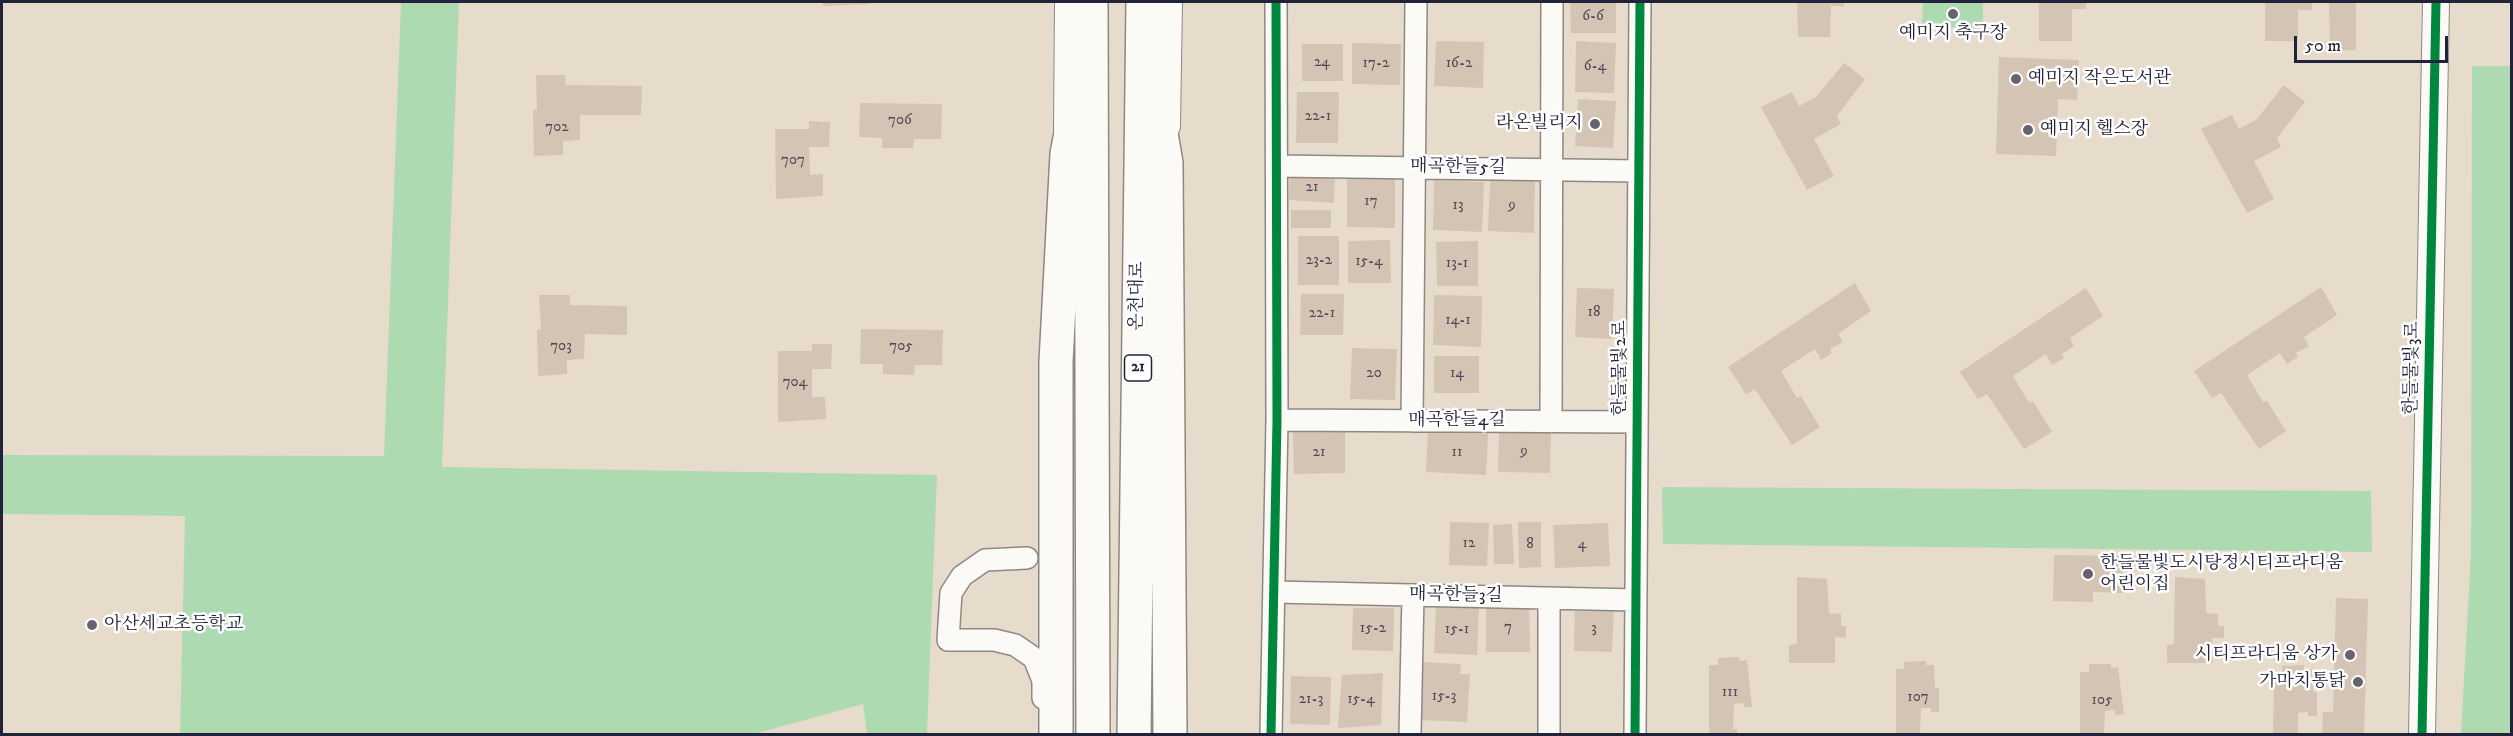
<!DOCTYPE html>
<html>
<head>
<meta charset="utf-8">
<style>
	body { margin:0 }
	#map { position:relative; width:2513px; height:736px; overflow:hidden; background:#e7dccc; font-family:"IM FELL DW Pica",serif }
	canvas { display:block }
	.frame { position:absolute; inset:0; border:3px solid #22223b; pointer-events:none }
	.scale { position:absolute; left:2294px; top:36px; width:154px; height:27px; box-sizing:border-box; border:3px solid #22223b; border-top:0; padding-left:8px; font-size:18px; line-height:21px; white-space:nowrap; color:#22223b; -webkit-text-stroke:4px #fff; paint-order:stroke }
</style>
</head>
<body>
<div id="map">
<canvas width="2513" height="736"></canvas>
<div class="frame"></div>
<div class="scale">50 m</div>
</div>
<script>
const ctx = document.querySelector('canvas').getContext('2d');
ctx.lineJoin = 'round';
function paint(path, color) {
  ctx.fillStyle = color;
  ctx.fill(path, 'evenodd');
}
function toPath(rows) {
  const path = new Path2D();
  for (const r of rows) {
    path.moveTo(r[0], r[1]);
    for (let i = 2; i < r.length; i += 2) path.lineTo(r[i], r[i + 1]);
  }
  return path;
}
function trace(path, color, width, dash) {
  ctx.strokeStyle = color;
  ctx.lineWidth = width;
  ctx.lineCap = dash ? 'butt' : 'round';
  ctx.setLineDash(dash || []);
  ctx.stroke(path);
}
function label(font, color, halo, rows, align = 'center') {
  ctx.font = font + ' "IM FELL DW Pica","Noto Serif KR",serif';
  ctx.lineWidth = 5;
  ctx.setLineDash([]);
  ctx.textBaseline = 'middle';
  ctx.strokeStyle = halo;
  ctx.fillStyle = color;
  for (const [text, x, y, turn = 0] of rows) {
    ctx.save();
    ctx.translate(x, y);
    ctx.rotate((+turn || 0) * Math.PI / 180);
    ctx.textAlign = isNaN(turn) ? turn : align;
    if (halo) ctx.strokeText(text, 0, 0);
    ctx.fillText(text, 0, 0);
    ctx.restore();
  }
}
paint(toPath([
	[401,2,459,2,442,467,937,475,927,734,867,734,863,704,754,734,180,734,185,516,2,514,2,455,384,456],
	[1923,2,1983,2,1983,28,1922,27],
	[2472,66,2511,66,2511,734,2461,734,2471,553],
	[1662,487,2371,491,2372,552,1663,544]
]), '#aedab2');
paint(toPath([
	[823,2,871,2,871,4,823,6],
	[1570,2,1616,2,1616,33,1571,33],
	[1797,2,1844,2,1844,6,1831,6,1830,37,1798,37],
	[2039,2,2086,2,2086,9,2072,9,2072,41,2039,41],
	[2265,2,2312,2,2312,10,2298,10,2298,41,2265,41],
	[2329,2,2356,2,2356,50,2330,51],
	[1436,41,1484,42,1483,88,1434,86],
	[1576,41,1616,43,1614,93,1575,92],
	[1352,43,1401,44,1400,85,1352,84],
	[1302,44,1343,44,1343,81,1302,81],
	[1999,57,2079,60,2077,100,2058,99,2056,156,1996,154],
	[1844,63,1865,79,1837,116,1841,124,1814,139,1834,176,1807,190,1761,107,1792,92,1799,106,1816,97],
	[536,75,565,75,566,85,642,86,641,115,580,115,580,140,563,141,563,155,534,156,533,110,537,110],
	[2284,85,2305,102,2277,138,2281,147,2254,161,2274,199,2247,213,2201,129,2232,115,2239,129,2256,120],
	[1297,92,1339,92,1338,143,1296,143],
	[1578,99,1616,101,1613,148,1575,146],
	[860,103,942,104,941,139,914,139,913,148,882,148,882,138,859,137],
	[809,121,830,122,829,147,809,147,810,175,823,174,823,196,776,199,775,129,809,129],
	[1290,174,1335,177,1334,203,1289,200],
	[1347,177,1395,177,1395,228,1347,227],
	[1434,180,1484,182,1482,232,1433,230],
	[1490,180,1535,181,1534,233,1488,231],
	[1291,210,1331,210,1331,228,1291,228],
	[1298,236,1339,236,1339,285,1298,285],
	[1390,240,1391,283,1348,283,1348,241],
	[1478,241,1478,286,1437,286,1436,242],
	[1855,283,1871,311,1838,334,1843,342,1830,349,1832,353,1821,360,1815,349,1781,371,1797,398,1801,396,1820,427,1792,445,1755,389,1746,394,1728,367],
	[2321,287,2337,315,2304,337,2309,346,2296,353,2298,357,2287,364,2280,353,2247,375,2263,402,2267,401,2286,431,2259,449,2221,393,2212,398,2194,371],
	[1577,288,1614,289,1612,339,1575,337],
	[2086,288,2103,316,2070,338,2074,346,2062,354,2064,358,2052,365,2046,354,2013,376,2029,403,2033,401,2052,432,2024,449,1987,394,1978,399,1960,372],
	[1301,294,1344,294,1343,335,1300,335],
	[539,295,570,295,570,305,627,306,627,335,585,334,584,359,567,360,567,374,538,376,537,330,541,329],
	[1434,295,1482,296,1481,347,1433,345],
	[861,329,943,330,942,365,915,365,914,375,883,374,883,364,860,364],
	[812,344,832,344,831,369,812,369,812,397,825,397,826,419,778,422,778,351,812,351],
	[1352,348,1397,349,1395,400,1350,399],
	[1434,356,1479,356,1479,393,1434,393],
	[1428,431,1488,434,1486,475,1426,472],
	[1499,431,1551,433,1550,473,1498,472],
	[1293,432,1345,432,1345,473,1294,474],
	[1450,522,1489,523,1487,566,1449,565],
	[1518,522,1541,522,1541,567,1519,568],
	[1608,523,1610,566,1555,568,1553,525],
	[1512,524,1514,564,1494,564,1493,525],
	[2054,555,2123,556,2123,593,2093,592,2093,602,2053,601],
	[1797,577,1827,579,1829,613,1841,614,1841,626,1846,626,1846,638,1835,637,1835,663,1789,663,1789,645,1797,644],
	[2175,577,2205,579,2206,613,2218,614,2218,626,2224,626,2224,638,2212,638,2213,663,2167,663,2167,645,2174,644],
	[2336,598,2368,599,2364,734,2322,734,2323,712,2333,712],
	[1529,604,1530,652,1486,652,1486,605],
	[1436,605,1479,607,1477,655,1434,653],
	[1575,605,1614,606,1612,652,1574,651],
	[1353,608,1394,608,1393,651,1352,650],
	[1740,657,1739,661,1747,660,1752,707,1744,707,1744,703,1734,704,1733,729,1737,729,1737,734,1709,734,1709,665,1718,665,1718,658],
	[1926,661,1926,665,1934,665,1935,688,1939,688,1939,712,1931,712,1931,708,1921,708,1920,734,1896,734,1896,669,1904,669,1904,662],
	[1421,662,1461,664,1460,674,1470,674,1467,722,1418,720],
	[2089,664,2111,664,2111,668,2118,667,2124,714,2115,715,2115,710,2105,711,2104,734,2080,734,2080,672,2089,672],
	[2304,665,2304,670,2312,669,2313,692,2317,692,2317,716,2308,716,2308,712,2298,713,2298,734,2273,734,2274,674,2282,673,2282,666],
	[1383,673,1381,725,1338,728,1342,675],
	[1291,676,1331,677,1330,725,1290,724]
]), '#d4c4b3');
const minor = toPath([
	[1278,166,1639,171],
	[1277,420,1637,422],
	[1412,421,1416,2],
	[1551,422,1552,2],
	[1027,558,985,560,962,576,951,593,948,640,994,640,1015,645,1034,658,1043,681,1043,698],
	[1275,592,1636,600],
	[1549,598,1549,734],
	[1271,734,1277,420,1276,2],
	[1410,734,1413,595],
	[1635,734,1640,2]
]);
const tertiary = toPath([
	[1167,126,1169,2],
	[1067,130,1068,2],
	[2422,734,2436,2]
]);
const trunk = toPath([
	[1091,2,1093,734],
	[1156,104,1166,163,1170,734],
	[1056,734,1056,362,1067,154,1076,108],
	[1134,734,1143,2]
]);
trace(minor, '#8e8884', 24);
trace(tertiary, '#8e8884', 28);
trace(trunk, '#8e8884', 36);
trace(minor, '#fbfaf7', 21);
trace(tertiary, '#fbfaf7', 26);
trace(trunk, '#fbfaf7', 33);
trace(toPath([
	[1271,734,1277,420,1276,2],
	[1635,734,1640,2],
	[2422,734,2436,2]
]), '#00873e', 9);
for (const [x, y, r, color] of [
	[1953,14,6,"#67636e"],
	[2016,79,6,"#67636e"],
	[1595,124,6,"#67636e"],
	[2028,130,6,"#67636e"],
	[2088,574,6,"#67636e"],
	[92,625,6,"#67636e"],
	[2350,655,6,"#67636e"],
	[2358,682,6,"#67636e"]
]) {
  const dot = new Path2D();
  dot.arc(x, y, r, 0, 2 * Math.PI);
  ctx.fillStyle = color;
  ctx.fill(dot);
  trace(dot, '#fff', 2);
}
label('15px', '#4e4a59', null, [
	["6-6",1593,17],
	["24",1322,63],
	["17-2",1376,64],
	["16-2",1459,64],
	["6-4",1595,67],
	["22-1",1318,117],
	["706",900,121],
	["702",557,128],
	["707",793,161],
	["21",1312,188],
	["17",1371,202],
	["13",1458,206],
	["9",1512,206],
	["23-2",1319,261],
	["15-4",1369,262],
	["13-1",1457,264],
	["18",1594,313],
	["22-1",1322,314],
	["14-1",1458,321],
	["703",561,347],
	["705",901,347],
	["20",1374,374],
	["14",1457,374],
	["704",795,383],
	["9",1524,452],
	["21",1319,453],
	["11",1457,453],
	["12",1469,544],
	["8",1530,545],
	["4",1582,545],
	["7",1508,628],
	["15-2",1373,629],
	["3",1594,629],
	["15-1",1457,630],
	["111",1730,693],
	["15-3",1444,697],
	["107",1918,698],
	["21-3",1311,700],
	["15-4",1361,700],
	["105",2102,701]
]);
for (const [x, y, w] of [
	[1138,368,27]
]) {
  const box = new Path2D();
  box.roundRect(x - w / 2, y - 13, w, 26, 4.5);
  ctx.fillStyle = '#fff';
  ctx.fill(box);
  trace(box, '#22223b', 1.5);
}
label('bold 16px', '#22223b', null, [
	["21",1138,368]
]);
label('18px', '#22223b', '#fff', [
	["예미지 축구장",1953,34,"center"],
	["예미지 작은도서관",2028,79],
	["라온빌리지",1583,124,"right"],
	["예미지 헬스장",2040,130],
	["한들물빛도시탕정시티프라디움",2100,564],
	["어린이집",2100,585],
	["아산세교초등학교",104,625],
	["시티프라디움 상가",2338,655,"right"],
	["가마치통닭",2346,682,"right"]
], 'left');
label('18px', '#22223b', '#fff', [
	["매곡한들5길",1458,168,1],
	["온천대로",1138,296,-89],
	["한들물빛2로",1621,368,-90],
	["한들물빛3로",2413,368,-89],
	["매곡한들4길",1457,421],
	["매곡한들3길",1456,596,1]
]);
</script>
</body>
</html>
